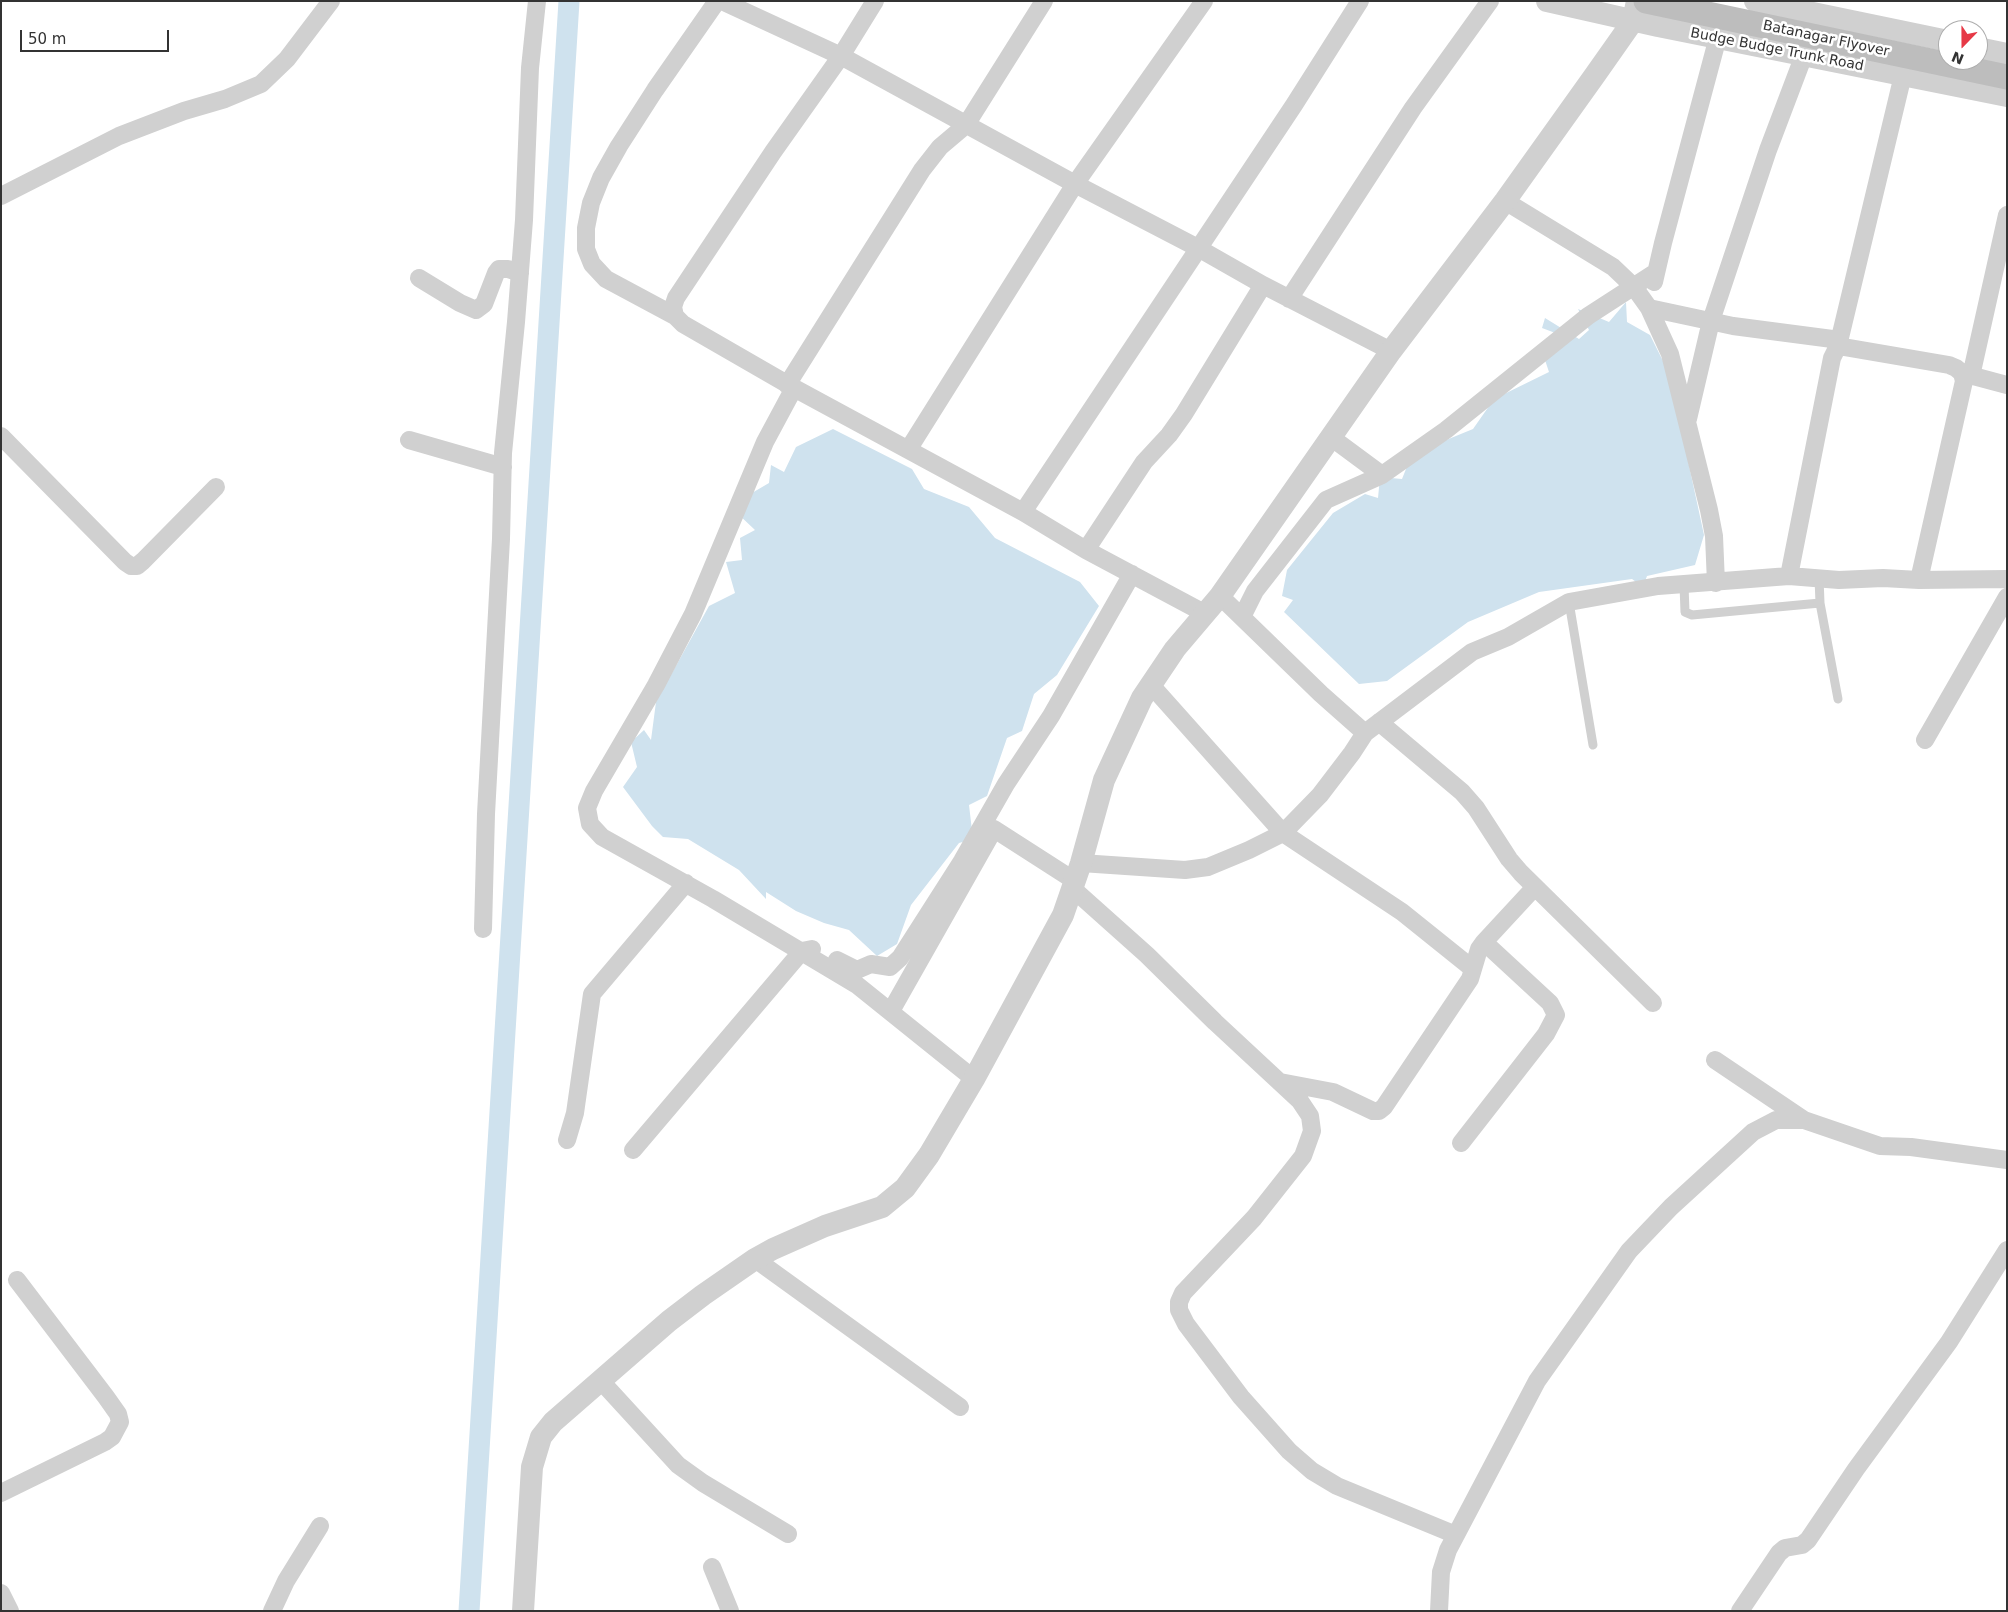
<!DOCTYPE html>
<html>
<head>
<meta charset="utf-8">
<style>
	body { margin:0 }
	#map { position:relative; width:2008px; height:1612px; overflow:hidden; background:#fff; font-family:"DejaVu Sans",sans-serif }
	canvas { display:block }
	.frame { position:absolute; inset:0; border:2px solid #333; pointer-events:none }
	.north { position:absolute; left:1938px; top:20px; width:50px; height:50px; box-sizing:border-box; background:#fff; border:1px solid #adadad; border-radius:50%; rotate:202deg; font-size:14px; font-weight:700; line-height:20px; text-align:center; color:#333 }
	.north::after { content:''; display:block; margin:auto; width:18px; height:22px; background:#e63946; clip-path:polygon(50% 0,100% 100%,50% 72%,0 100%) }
	.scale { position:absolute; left:20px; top:30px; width:149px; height:22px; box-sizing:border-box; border:2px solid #333; border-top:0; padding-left:6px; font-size:15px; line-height:18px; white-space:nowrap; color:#333; -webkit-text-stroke:4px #fff; paint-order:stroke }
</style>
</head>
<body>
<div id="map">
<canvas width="2008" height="1612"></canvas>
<div class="frame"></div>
<div class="north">N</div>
<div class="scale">50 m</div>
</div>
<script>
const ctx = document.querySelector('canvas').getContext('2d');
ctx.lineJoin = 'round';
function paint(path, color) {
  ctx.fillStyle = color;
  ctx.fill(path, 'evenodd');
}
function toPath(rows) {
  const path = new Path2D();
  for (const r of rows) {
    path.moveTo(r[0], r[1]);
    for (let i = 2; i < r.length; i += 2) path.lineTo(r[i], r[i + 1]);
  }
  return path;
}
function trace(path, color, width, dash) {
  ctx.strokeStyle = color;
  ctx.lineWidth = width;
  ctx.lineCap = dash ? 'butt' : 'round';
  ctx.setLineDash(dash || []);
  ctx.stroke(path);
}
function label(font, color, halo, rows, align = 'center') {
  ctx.font = font + ' "DejaVu Sans",sans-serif';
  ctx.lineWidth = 5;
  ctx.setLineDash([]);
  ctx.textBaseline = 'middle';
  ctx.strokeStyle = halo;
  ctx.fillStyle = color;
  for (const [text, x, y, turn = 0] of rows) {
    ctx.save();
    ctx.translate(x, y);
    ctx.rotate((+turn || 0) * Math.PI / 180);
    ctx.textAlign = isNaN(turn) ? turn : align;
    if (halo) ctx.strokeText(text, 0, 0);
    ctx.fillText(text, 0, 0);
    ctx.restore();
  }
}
paint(toPath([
	[1626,302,1627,322,1650,335,1669,373,1704,535,1695,565,1647,576,1643,587,1632,579,1539,592,1468,622,1387,681,1359,684,1284,612,1293,600,1282,596,1287,570,1333,513,1365,494,1378,498,1380,477,1402,479,1412,454,1473,429,1494,399,1549,372,1543,354,1566,337,1542,328,1545,318,1579,339,1589,330,1578,309,1609,322],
	[833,429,912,469,924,489,969,507,995,538,1080,582,1099,606,1057,675,1034,694,1022,731,1007,738,987,796,969,805,973,839,959,843,911,905,897,944,877,956,849,930,824,923,796,911,766,892,766,899,739,870,688,839,663,837,652,826,623,787,637,767,631,742,644,730,651,740,656,702,709,606,735,593,726,562,742,560,740,538,755,530,737,513,740,500,769,483,771,465,784,472,796,447]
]), '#cfe2ee');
trace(toPath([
	[469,1611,569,1]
]), '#cfe2ee', 21);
trace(toPath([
	[1819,578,1820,603],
	[1684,585,1685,612,1692,615,1820,603,1838,699],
	[1569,602,1593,745]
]), '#d0d0d0', 9);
trace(toPath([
	[722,1,841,56,1075,184,1198,248,1263,285,1391,351],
	[875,1,841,56,773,152,676,298,673,307,675,316,683,324,794,388,1023,512,1086,550,1204,613],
	[1,196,119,136,184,111,225,99,261,84,287,59,331,1],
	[1505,201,1613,267,1634,287,1649,308,1670,354,1709,510,1714,536,1716,583],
	[419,278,460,303,476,310,484,304,496,273,499,269,508,269,520,273],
	[1654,282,1663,243,1718,37],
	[1289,299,1413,108,1490,1],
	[1649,308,1733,326,1840,340],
	[675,316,606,279,592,264,586,249,586,228,591,203,601,178,619,146,655,90,717,1],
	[1838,346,1903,75],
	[1962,373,2007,385],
	[1971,376,2007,215],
	[787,385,922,170,940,147,966,125,1044,1],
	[794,388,765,442,693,614,656,685,594,791,587,808,590,824,602,837,713,899,857,985,974,1079],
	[1688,419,1711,321,1768,150,1804,55],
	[1,436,125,562,131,566,137,566,143,561,216,487],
	[1332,438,1382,475],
	[409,440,503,467],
	[908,450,1075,184,1204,1],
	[1023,512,1294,105,1360,1],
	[1086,550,1144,462,1169,435,1184,414,1263,285],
	[1789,576,1832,358,1838,346,1949,365,1956,368,1962,373,1964,381,1919,580],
	[1242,617,1255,591,1326,500,1382,475,1446,430,1588,316,1656,272],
	[1151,685,1283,833,1402,912,1473,969],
	[1379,722,1462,792,1476,808,1509,859,1521,873,1653,1003],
	[1365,733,1472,652,1508,637,1569,602,1658,586,1789,576,1839,580,1883,578,1919,580,2007,579],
	[1925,740,2007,597],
	[1081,863,1185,870,1208,867,1249,850,1283,833,1320,795,1352,753,1365,733,1321,694,1220,596],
	[1072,888,1147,955,1215,1022,1300,1101,1310,1116,1312,1131,1303,1156,1254,1218,1183,1293,1179,1302,1179,1310,1186,1324,1241,1397,1289,1451,1312,1471,1337,1486,1456,1535],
	[483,929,486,814,501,539,503,453,516,322,524,220,530,68,537,1],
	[837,960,857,970,871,964,890,967,900,958,962,861,1006,784,1051,716,1132,574],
	[891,1011,994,829,1075,881],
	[1715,1060,1804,1120],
	[1280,1082,1333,1092,1373,1111,1379,1111,1384,1107,1470,979,1479,949,1484,942,1534,888],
	[567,1140,575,1113,592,994,686,883],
	[1461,1143,1546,1034,1556,1015,1550,1003,1484,942],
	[633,1150,802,951,812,949],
	[755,1259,960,1407],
	[601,1381,678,1465,703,1483,788,1534],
	[1,1493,105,1442,112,1437,120,1422,118,1414,106,1397,17,1280],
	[712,1567,730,1611],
	[1,1593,10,1611],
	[272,1611,286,1581,320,1526],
	[1439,1611,1441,1572,1448,1550,1537,1381,1629,1251,1671,1207,1753,1132,1776,1120,1804,1120,1880,1146,1911,1147,2007,1160],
	[1740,1611,1779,1553,1785,1548,1802,1545,1808,1540,1856,1469,1949,1342,2007,1250]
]), '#d0d0d0', 18);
trace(toPath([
	[1547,1,1658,26,2007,96],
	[1755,1,1948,41],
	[1978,48,2007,54],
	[523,1611,532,1467,541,1437,553,1422,669,1321,703,1295,755,1259,773,1249,825,1226,882,1207,905,1188,929,1155,974,1079,1063,915,1081,863,1104,780,1142,698,1175,649,1220,596,1391,351,1505,201,1595,75,1633,21,1637,1]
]), '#d0d0d0', 22);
trace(toPath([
	[1646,1,2007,77]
]), '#bdbdbd', 25);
label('14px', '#333', '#fff', [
	["Batanagar Flyover",1826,39,12],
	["Budge Budge Trunk Road",1777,50,11]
]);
</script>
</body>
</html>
